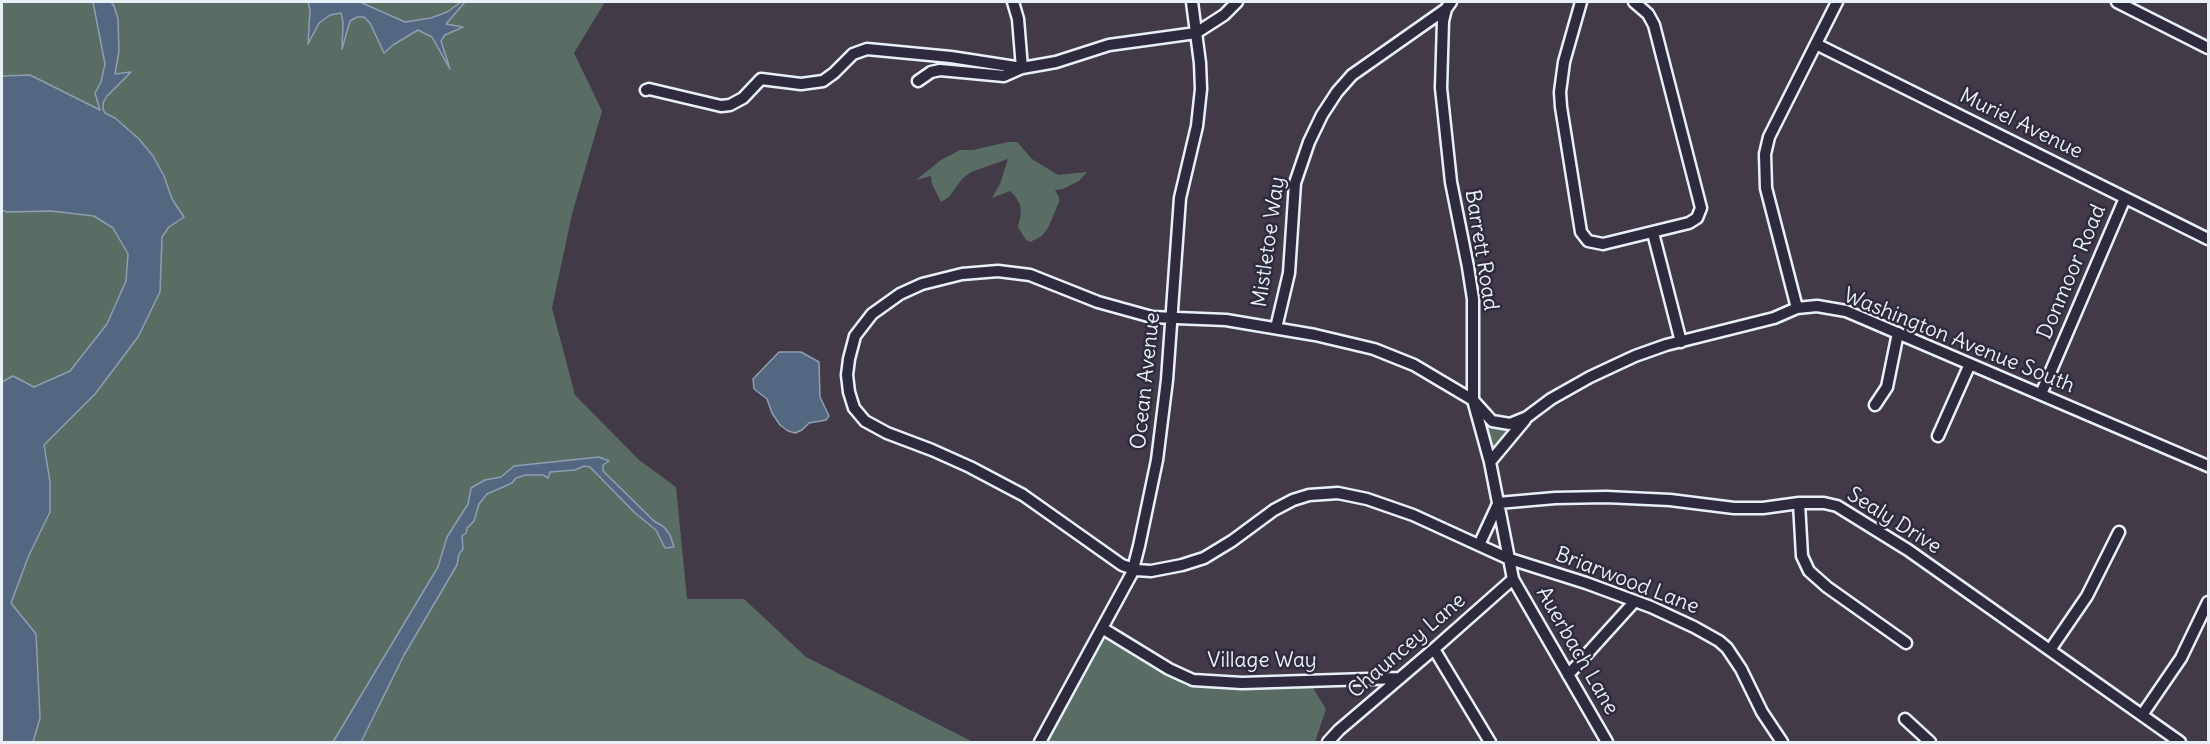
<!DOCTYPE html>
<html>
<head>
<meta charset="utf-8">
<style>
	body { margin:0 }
	#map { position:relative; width:2210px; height:744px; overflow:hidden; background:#433a48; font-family:Delius,sans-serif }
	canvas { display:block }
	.frame { position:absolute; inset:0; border:3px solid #e8f1f8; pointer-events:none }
</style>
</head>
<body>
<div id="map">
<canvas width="2210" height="744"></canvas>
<div class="frame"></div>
</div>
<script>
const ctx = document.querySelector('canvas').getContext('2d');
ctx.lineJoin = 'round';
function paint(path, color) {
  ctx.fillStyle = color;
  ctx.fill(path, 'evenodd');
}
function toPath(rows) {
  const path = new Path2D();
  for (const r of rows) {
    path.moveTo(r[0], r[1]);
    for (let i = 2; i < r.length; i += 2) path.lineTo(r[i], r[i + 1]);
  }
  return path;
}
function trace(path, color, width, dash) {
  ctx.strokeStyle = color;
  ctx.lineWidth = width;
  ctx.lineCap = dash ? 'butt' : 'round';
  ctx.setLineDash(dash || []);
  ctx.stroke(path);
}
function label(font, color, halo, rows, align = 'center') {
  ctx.font = font + ' Delius,sans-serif';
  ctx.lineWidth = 5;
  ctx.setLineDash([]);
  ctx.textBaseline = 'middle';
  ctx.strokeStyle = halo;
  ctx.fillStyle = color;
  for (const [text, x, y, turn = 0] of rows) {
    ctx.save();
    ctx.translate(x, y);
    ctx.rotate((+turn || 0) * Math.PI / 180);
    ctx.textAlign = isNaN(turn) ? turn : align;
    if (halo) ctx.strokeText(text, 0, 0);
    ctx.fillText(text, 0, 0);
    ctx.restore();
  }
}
paint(toPath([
	[2,2,605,2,574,53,602,111,572,214,552,308,575,395,639,460,676,487,687,599,744,599,806,657,973,742,33,742,40,718,36,634,11,604,29,555,50,512,50,482,44,447,2,409,13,376,2,382],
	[1008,142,1017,142,1032,159,1058,175,1087,172,1079,181,1063,189,1055,190,1059,197,1059,202,1048,228,1042,236,1030,242,1026,240,1018,227,1021,214,1020,204,1015,196,1010,191,992,198,1000,184,1008,159,971,172,962,179,949,197,941,202,932,184,931,176,916,180,941,160,960,150,973,150],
	[1482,411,1487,416,1518,421,1490,462],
	[1103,634,1187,686,1313,688,1326,709,1315,742,1045,742]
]), '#5a6d65');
const water = toPath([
	[93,2,111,2,114,6,118,19,119,51,115,74,131,72,107,96,103,103,103,109,105,113,115,118,139,139,153,156,164,176,172,199,184,217,169,227,162,237,160,292,138,337,95,394,44,445,50,482,50,512,29,555,11,603,36,634,40,718,33,742,2,742,2,382,13,376,34,387,70,371,107,324,126,281,128,254,113,228,94,216,51,211,7,212,2,210,2,76,30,75,100,110,95,93,101,82,105,64,93,2],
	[308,2,360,2,405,22,431,18,447,12,461,2,465,2,446,24,463,27,445,35,441,41,450,69,432,37,418,30,393,45,384,53,370,23,364,17,357,17,350,21,342,49,343,22,341,13,330,15,319,23,308,44,310,10,308,2],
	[779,352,801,352,819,362,820,397,829,416,826,420,809,423,802,430,795,433,788,431,780,425,772,413,767,399,754,389,753,379,779,352],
	[599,457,609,461,603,465,603,471,654,521,664,527,670,535,674,547,665,548,656,530,635,513,590,467,584,466,575,470,550,472,548,478,543,475,526,475,516,478,512,483,487,494,479,504,474,521,467,528,466,533,462,536,463,549,459,554,457,565,404,655,361,742,333,742,438,567,447,537,468,504,471,488,485,480,501,477,514,466,599,457]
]);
paint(water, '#546780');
trace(water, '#8f9eb0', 1.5);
const street = toPath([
	[1013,2,1018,19,1022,68],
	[1451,2,1446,9,1443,21,1441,88,1451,182,1468,267,1473,299,1473,400,1490,462,1513,579,1607,742],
	[1581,2,1564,62,1560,92,1561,107,1581,232,1588,241,1603,244,1689,223,1697,218,1701,208,1654,25,1648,14,1634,2],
	[2117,2,2208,48],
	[1816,44,2208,239],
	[918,81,931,72,940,70,1004,76,1022,68,1056,62,1109,45,1196,33,1224,15,1237,2],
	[646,90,649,89,721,106,730,105,743,98,761,79,801,84,823,81,834,73,853,54,867,49,951,57,1022,68],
	[1653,233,1681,342],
	[1797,308,1766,188,1765,154,1769,137,1837,2],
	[1276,328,1289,273,1295,183,1309,142,1322,115,1337,92,1352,75,1446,9],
	[2041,394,2125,198],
	[1875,405,1887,387,1898,333],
	[1938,436,1970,364],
	[1490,462,1525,420],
	[1498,503,1555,498,1606,497,1670,500,1734,508,1763,508,1799,503,1824,503,1837,506,1908,550,2180,742],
	[1799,503,1802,556,1809,571,1827,587,1906,643],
	[1479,545,1498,504],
	[1102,628,1169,669,1193,680,1242,683,1400,678],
	[1434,649,1490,742],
	[2050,650,2087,596,2119,532],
	[1568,675,1635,601],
	[2142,715,2181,658,2208,602],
	[1905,719,1930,742],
	[1040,742,1132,573,1139,546,1157,460,1167,380,1180,198,1197,126,1201,89,1200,63,1192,2],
	[1328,742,1339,730,1434,649,1513,579],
	[1782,742,1762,712,1741,669,1727,648,1719,641,1694,627,1651,607,1586,583,1507,558,1413,515,1367,499,1338,493,1309,495,1293,500,1274,510,1232,541,1204,558,1182,565,1151,571,1136,570,1122,565,1023,495,970,467,932,450,887,433,865,421,854,408,849,392,847,375,849,359,855,336,872,314,900,294,922,284,962,274,998,271,1030,275,1098,302,1152,317,1226,320,1315,335,1374,349,1414,365,1473,400,1492,421,1510,424,1527,417,1551,399,1590,377,1635,356,1666,345,1774,318,1797,308,1817,306,1846,311,2208,466]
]);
trace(street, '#e8f1f8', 15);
trace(street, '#2f2a3d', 10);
label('21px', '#e8f1f8', '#2f2a3d', [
	["Muriel Avenue",2021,124,26],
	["Mistletoe Way",1269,242,-82],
	["Barrett Road",1481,250,81],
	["Donmoor Road",2072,272,-67],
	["Washington Avenue South",1959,341,22],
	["Ocean Avenue",1146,381,-84],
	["Sealy Drive",1894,521,32],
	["Briarwood Lane",1627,581,21],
	["Chauncey Lane",1407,646,-41],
	["Auerbach Lane",1577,651,60],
	["Village Way",1262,661]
]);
</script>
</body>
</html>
